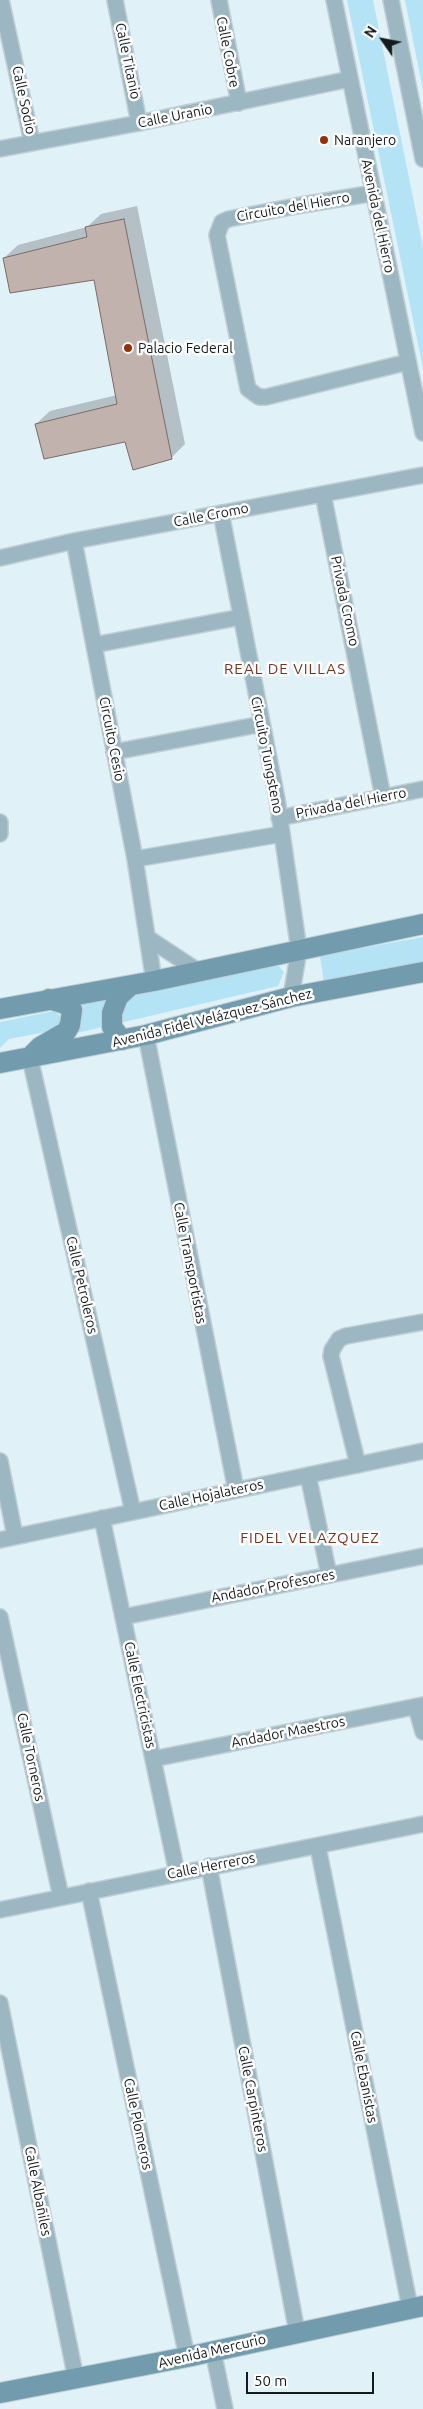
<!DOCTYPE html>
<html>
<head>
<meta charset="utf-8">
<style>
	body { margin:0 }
	#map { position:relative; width:423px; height:2409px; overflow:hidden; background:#e1f1f8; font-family:Ubuntu,sans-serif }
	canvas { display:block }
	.north { position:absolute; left:358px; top:15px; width:50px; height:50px; -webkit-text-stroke:4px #fff; paint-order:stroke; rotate:303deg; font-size:14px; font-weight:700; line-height:20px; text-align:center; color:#151a1d }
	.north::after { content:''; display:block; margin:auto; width:18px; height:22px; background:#151a1d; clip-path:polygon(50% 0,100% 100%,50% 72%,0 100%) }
	.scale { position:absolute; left:246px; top:2372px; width:128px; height:22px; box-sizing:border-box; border:2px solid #151a1d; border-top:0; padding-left:6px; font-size:15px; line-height:18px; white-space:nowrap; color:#151a1d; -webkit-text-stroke:4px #fff; paint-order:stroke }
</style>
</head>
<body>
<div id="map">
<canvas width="423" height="2409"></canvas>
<div class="north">N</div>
<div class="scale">50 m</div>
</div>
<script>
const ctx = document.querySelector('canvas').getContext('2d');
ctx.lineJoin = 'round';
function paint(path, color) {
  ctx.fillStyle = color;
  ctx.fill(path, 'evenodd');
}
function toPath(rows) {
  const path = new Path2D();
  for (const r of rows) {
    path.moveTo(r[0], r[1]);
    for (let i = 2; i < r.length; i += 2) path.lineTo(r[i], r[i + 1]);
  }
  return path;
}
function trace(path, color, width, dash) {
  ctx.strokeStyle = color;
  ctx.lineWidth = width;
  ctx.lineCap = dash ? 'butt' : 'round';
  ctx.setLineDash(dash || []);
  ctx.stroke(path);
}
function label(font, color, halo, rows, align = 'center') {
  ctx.font = font + ' Ubuntu,sans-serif';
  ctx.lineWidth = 5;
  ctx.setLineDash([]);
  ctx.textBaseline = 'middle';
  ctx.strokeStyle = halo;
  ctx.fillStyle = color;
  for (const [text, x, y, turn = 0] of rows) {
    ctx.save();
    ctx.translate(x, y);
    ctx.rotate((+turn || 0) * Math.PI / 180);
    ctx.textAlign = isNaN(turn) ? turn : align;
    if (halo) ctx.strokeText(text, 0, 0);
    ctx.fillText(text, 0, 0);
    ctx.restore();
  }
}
paint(toPath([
	[347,0,373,0,423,247,423,368],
	[405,0,423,0,423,90],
	[423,937,423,965,324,983,320,956],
	[275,962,284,972,278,986,77,1033,81,1020,78,1005],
	[54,1011,65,1020,61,1029,9,1039,0,1048,0,1022]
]), '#b4e3f6');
paint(toPath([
	[137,206,185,444,171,458,126,441,36,424,50,411,117,395,95,279,4,258,18,245,87,227,101,214]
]), '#0003');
const building = toPath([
	[124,219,172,459,133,470,125,442,44,459,35,424,117,404,94,280,10,293,3,258,87,237,85,227,124,219]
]);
paint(building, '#c2b2ad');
trace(building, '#796b66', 1);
const street = toPath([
	[1,0,32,142],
	[115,0,139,123],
	[219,0,239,103],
	[334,0,423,433],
	[391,0,423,159],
	[0,149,139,123,350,79],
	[374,193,296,206,229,219,222,222,217,235,248,389,259,397,266,397,408,362],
	[323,494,383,797],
	[221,513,277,799,299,950,291,997],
	[74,541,135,859,154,981],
	[0,558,74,541,423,475],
	[94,645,241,617],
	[114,752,262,724],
	[279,818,423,789],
	[0,822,0,834],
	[135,859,282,834],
	[148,938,198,971],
	[146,1035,236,1490],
	[30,1058,133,1512],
	[0,1461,15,1536],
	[358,1465,331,1356,332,1350,339,1339,346,1336,423,1322],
	[308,1475,329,1575],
	[102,1518,177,1873],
	[0,1540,423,1451],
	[0,1617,61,1897],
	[123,1617,423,1556],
	[416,1707,423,1732],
	[153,1759,423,1705],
	[318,1847,410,2308],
	[209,1866,297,2332],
	[89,1891,187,2357],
	[0,1910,423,1824],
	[0,2003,76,2379],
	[213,2351,225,2409]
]);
const secondary = toPath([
	[0,1009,154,981,423,924],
	[122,1040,112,1027,112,1013,118,997,130,986],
	[33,1054,40,1047,66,1032,70,1025,72,1010,65,1004,49,999],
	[0,1063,146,1035,291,997,423,972],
	[0,2393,187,2357,423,2306]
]);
trace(street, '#c0cfd5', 18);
trace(secondary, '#c0cfd5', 22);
trace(street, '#9cb7c2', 15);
trace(secondary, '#729cad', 20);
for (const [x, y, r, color] of [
	[324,140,5,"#96300b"],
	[128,348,5,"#96300b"]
]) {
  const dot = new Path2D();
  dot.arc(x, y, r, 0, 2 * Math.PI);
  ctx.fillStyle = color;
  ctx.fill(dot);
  trace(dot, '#fff', 2);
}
label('14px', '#151a1d', '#fff', [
	["Calle Cobre",228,52,79],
	["Calle Titanio",128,61,78],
	["Calle Sodio",24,100,78],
	["Calle Uranio",175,116,-11],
	["Circuito del Hierro",293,207,-10],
	["Avenida del Hierro",378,216,78],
	["Calle Cromo",211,515,-11],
	["Privada Cromo",345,601,78],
	["Circuito Cesio",112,739,79],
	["Circuito Tungsteno",267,755,79],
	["Privada del Hierro",351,803,-11],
	["Avenida Fidel Velázquez Sánchez",212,1018,-14],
	["Calle Transportistas",190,1263,79],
	["Calle Petroleros",82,1285,77],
	["Calle Hojalateros",211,1495,-12],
	["Andador Profesores",273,1586,-11],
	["Calle Electricistas",140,1695,78],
	["Andador Maestros",288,1732,-11],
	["Calle Torneros",31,1757,78],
	["Calle Herreros",211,1866,-11],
	["Calle Ebanistas",364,2077,79],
	["Calle Carpinteros",253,2099,79],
	["Calle Plomeros",138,2124,78],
	["Calle Albañiles",38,2191,79],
	["Avenida Mercurio",212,2351,-13]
]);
label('14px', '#151a1d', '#fff', [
	["Naranjero",334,140],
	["Palacio Federal",138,348]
], 'left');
ctx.letterSpacing = '1px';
label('15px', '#76331e', '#fff', [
	["REAL DE VILLAS",285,669],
	["FIDEL VELAZQUEZ",310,1538]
]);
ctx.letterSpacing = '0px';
</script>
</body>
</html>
